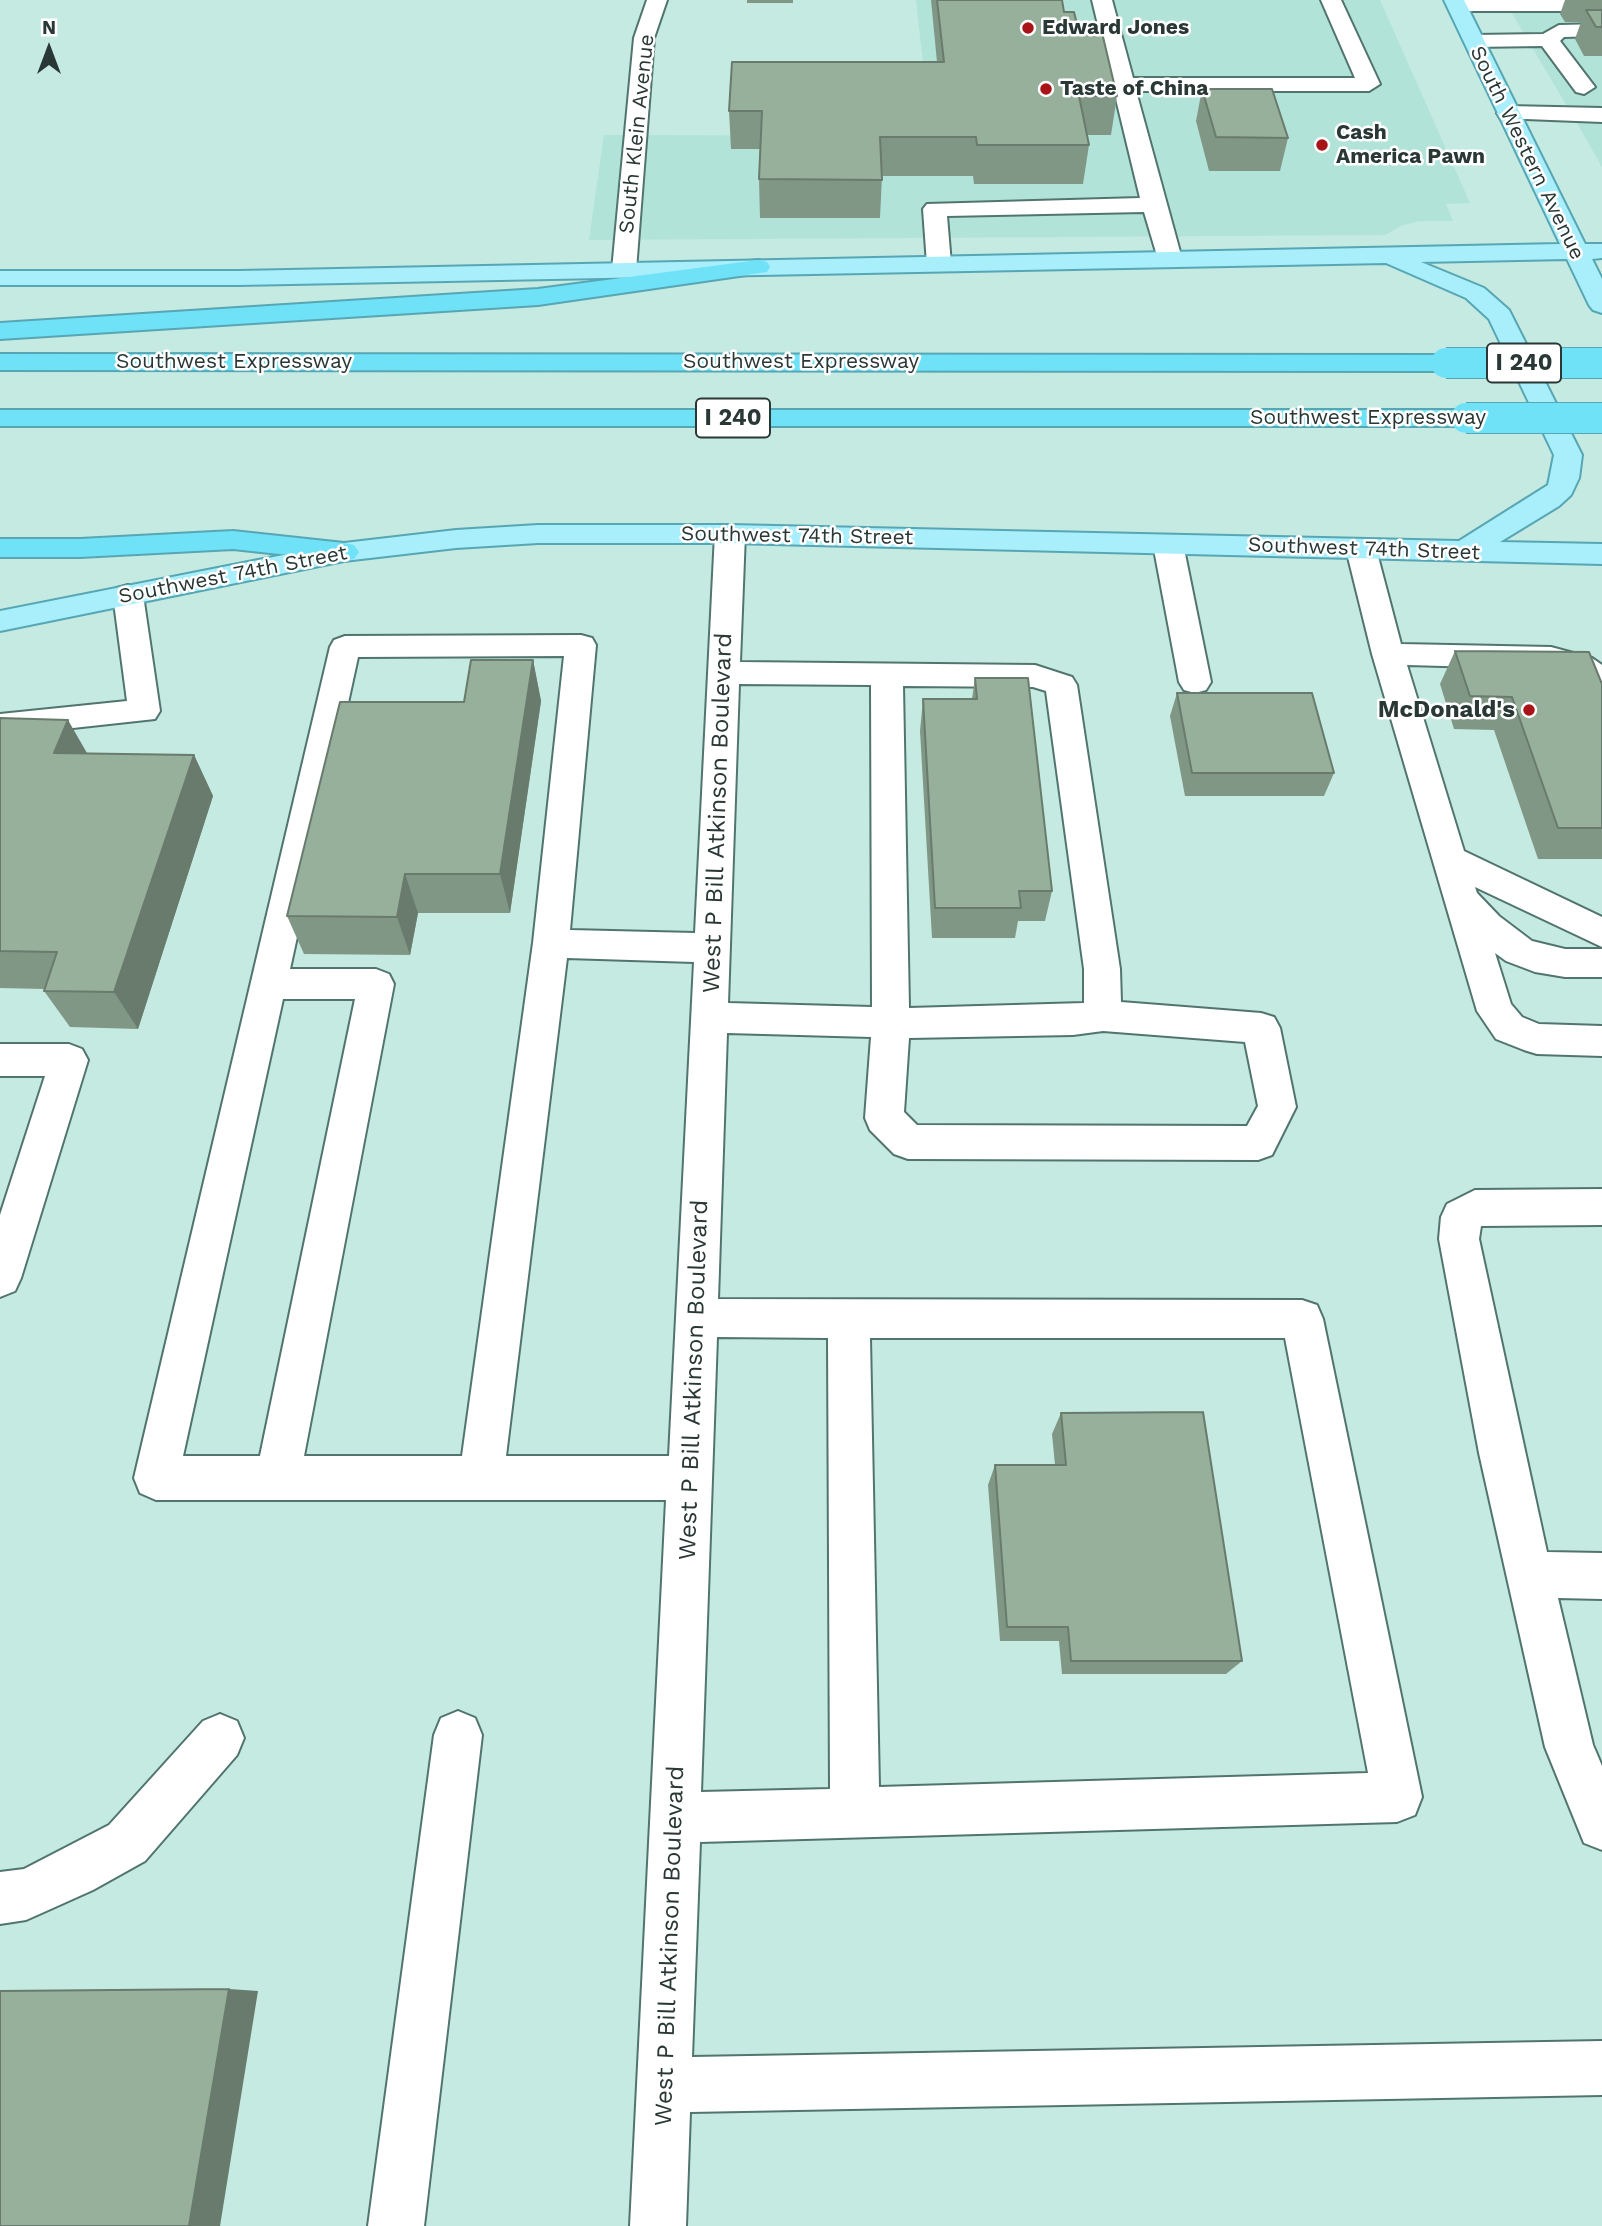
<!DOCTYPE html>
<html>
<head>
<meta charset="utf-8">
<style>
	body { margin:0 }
	#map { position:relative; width:1602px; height:2226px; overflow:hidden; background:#c4eae2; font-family:"Work Sans",sans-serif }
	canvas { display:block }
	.north { position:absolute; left:14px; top:14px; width:70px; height:70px; -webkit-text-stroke:5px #fff; paint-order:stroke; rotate:0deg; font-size:19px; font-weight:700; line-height:28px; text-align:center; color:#293835 }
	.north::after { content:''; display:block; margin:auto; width:24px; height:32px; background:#293835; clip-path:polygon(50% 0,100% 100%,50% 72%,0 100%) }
</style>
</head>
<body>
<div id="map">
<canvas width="1602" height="2226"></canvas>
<div class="north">N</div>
</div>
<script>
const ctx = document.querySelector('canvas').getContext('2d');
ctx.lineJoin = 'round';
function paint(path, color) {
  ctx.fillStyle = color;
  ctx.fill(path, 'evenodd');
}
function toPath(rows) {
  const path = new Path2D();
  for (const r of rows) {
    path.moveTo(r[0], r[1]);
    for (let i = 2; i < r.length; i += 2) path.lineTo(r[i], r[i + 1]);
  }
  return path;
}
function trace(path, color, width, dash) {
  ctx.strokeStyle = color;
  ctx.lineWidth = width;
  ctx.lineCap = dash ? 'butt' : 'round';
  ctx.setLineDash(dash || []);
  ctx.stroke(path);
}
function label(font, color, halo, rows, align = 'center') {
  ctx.font = font + ' "Work Sans",sans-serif';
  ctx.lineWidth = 5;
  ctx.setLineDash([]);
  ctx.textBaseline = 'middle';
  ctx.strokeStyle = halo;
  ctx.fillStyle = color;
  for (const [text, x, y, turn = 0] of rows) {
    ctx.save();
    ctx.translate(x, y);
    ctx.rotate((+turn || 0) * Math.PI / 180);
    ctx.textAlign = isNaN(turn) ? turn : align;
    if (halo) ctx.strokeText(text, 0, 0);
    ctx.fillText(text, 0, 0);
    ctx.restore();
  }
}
paint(toPath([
	[916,0,1380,0,1470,203,1446,204,1453,221,1419,221,1401,226,1385,235,589,240,604,135,931,136],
	[1504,0,1602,0,1602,167,1581,130]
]), '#b2e3d9');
const minor = toPath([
	[647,0,667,0,654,38,636,270,633,275,624,277,615,275,612,270,634,38,647,0],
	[1092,0,1112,0,1133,78,1355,78,1321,0,1341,0,1380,84,1369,91,1136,91,1182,259,1179,264,1170,266,1161,264,1158,259,1144,212,947,216,951,264,948,269,930,269,927,264,923,209,927,204,1140,198,1092,0],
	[1452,0,1602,0,1602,11,1457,11,1447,5,1452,0],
	[1602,24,1602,36,1564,37,1560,41,1595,87,1584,94,1576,92,1542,46,1474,47,1464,41,1474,35,1543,34,1559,25,1602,24],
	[1508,106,1602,108,1602,122,1500,118,1497,113,1508,106],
	[730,525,740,527,745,534,740,662,1035,665,1072,677,1077,685,1120,969,1121,1002,1261,1013,1274,1017,1280,1028,1296,1107,1272,1155,1258,1160,908,1159,894,1154,870,1130,865,1118,871,1037,727,1033,718,1299,1302,1300,1317,1305,1323,1319,1422,1797,1415,1815,1397,1822,700,1842,692,2057,1602,2041,1602,2095,690,2112,686,2226,630,2226,666,1500,156,1500,140,1493,134,1478,330,647,334,640,345,636,581,635,592,638,596,645,570,930,695,933,715,534,720,527,730,525],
	[564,656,533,943,462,1456,304,1456,394,984,389,974,376,969,290,969,358,657,564,656],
	[739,684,871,685,872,1007,728,1003,739,684],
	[903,686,1033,687,1046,691,1084,969,1084,1003,909,1008,903,686],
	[567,958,694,962,669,1456,506,1456,567,958],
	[283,999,355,999,260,1456,183,1456,283,999],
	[1103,1031,1245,1042,1258,1106,1247,1126,917,1125,904,1112,909,1038,1073,1035,1103,1031],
	[717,1337,828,1338,830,1789,701,1792,717,1337],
	[870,1338,1285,1338,1368,1773,879,1787,870,1338],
	[1168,535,1178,537,1183,544,1211,682,1206,690,1195,693,1184,690,1179,682,1153,544,1158,537,1168,535],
	[1361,540,1371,542,1376,549,1401,644,1551,647,1592,658,1602,665,1602,691,1591,688,1570,674,1551,669,1407,665,1464,851,1602,917,1602,947,1475,887,1477,893,1499,916,1532,941,1565,949,1602,949,1602,977,1565,977,1535,972,1506,961,1495,953,1511,1004,1522,1017,1539,1024,1602,1026,1602,1056,1537,1054,1524,1050,1496,1039,1477,1011,1372,654,1346,549,1351,542,1361,540],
	[128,585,139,588,143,595,160,711,155,719,0,736,0,714,127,701,113,595,117,588,128,585],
	[0,1044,69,1044,82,1049,88,1060,21,1278,15,1291,0,1297,0,1215,45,1076,0,1076,0,1044],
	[1602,1189,1602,1225,1481,1226,1479,1239,1547,1552,1602,1553,1602,1599,1558,1598,1593,1745,1602,1766,1602,1850,1584,1843,1545,1747,1479,1453,1439,1239,1441,1217,1447,1204,1475,1190,1602,1189],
	[458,1711,475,1718,482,1735,424,2226,368,2226,434,1735,441,1718,458,1711],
	[220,1714,237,1721,244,1738,237,1755,145,1861,93,1890,44,1912,26,1920,0,1924,0,1872,24,1869,109,1825,203,1721,220,1714]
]);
const major = toPath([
	[1444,0,1464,0,1585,244,1602,244,1602,258,1592,259,1602,279,1602,313,1593,310,1589,305,1567,259,1421,262,1484,288,1509,310,1582,455,1579,478,1571,495,1559,506,1500,542,1602,544,1602,564,730,543,538,543,456,548,344,561,0,631,0,611,344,543,456,530,538,525,730,525,1459,541,1548,485,1554,455,1489,319,1466,298,1386,263,239,285,0,285,0,271,239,271,1560,244,1444,0]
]);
const highway = toPath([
	[758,260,767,262,770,267,767,272,538,305,0,339,0,323,538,289,758,260],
	[0,354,1446,355,1455,357,1459,363,1455,369,1446,371,0,370,0,354],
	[0,410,1466,410,1476,412,1480,418,1476,424,1466,426,0,426,0,410],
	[233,531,344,543,354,545,359,552,354,559,344,561,233,549,80,557,0,557,0,539,80,539,233,531]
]);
trace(minor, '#51756e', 4);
trace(major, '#57a6b4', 4);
trace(highway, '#57a6b4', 4);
paint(minor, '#fff');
paint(major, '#a9eefb');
paint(highway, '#70e2f8');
const highwayBridgeFar1 = toPath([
	[1446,363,1602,363]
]);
const highwayBridge = toPath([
	[1446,363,1602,363],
	[1466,418,1602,418]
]);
trace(highwayBridgeFar1, '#57a6b4', 24, []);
trace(highwayBridge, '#57a6b4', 32, []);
trace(highwayBridgeFar1, '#70e2f8', 23);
trace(highwayBridge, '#70e2f8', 30);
paint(toPath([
	[747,0,793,0,793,3,747,3],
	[931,0,1062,0,1064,12,1077,24,1117,96,1111,135,1087,135,1089,145,1083,184,974,184,973,176,882,176,880,218,760,218,759,179,760,149,731,149,729,111,937,62],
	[1565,0,1602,0,1602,56,1584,56,1575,39,1581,22,1565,22,1560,14],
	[1202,89,1288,138,1280,171,1209,171,1196,121],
	[1455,651,1602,684,1602,859,1538,859,1494,730,1454,729,1440,684],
	[533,660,541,701,510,913,418,913,410,955,304,954,287,916],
	[975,678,1052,891,1045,921,1018,921,1015,938,932,938,920,731,923,699,972,699],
	[1177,693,1334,773,1324,796,1185,796,1170,716],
	[0,718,87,753,194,755,213,796,138,1029,70,1027,44,991,44,989,0,988],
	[1061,1413,1242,1661,1226,1674,1062,1674,1059,1641,1000,1641,988,1485,995,1465,1055,1465,1052,1434]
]), '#819785');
paint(toPath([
	[533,660,541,701,510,913,500,874],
	[68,720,91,760,54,753],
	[194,755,213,796,138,1029,114,992],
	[405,874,418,913,410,955,397,917],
	[229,1989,258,1991,220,2226,189,2226]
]), '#697b6c');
const building = toPath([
	[937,0,1062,0,1064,12,1074,12,1077,24,1100,24,1117,96,1079,96,1089,145,977,145,976,137,880,137,882,180,759,179,762,111,729,111,732,62,944,62,937,0],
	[1586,10,1602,10,1602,27,1596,27,1586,10],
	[1202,89,1272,89,1288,138,1216,137,1202,89],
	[1455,651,1589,652,1602,684,1602,828,1558,828,1512,697,1470,696,1455,651],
	[471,660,533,660,500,874,405,874,397,917,287,916,340,702,464,702,471,660],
	[975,678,1028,678,1052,891,1019,891,1021,908,935,908,923,699,977,699,975,678],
	[1177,693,1312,693,1334,773,1192,773,1177,693],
	[0,718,68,720,54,753,194,755,114,992,44,991,57,952,0,951,0,718],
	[1203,1412,1242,1661,1071,1661,1068,1627,1007,1627,995,1465,1066,1465,1061,1413,1203,1412],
	[229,1989,189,2226,0,2226,0,1991,229,1989]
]);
paint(building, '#96b09b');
trace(building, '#697b6c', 2);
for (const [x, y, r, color] of [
	[1028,28,7,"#a81417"],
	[1046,89,7,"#a81417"],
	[1322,145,7,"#a81417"],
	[1529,710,7,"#a81417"]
]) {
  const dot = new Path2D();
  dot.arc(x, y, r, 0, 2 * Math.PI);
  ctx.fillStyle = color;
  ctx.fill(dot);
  trace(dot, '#fff', 2.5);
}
label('bold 21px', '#293835', '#fff', [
	["Edward Jones",1042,28],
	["Taste of China",1060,89],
	["Cash",1336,133],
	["America Pawn",1336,157]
], 'left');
label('21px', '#293835', '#fff', [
	["South Klein Avenue",637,134,-84],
	["South Western Avenue",1527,153,64],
	["Southwest Expressway",234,362],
	["Southwest Expressway",801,362],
	["Southwest Expressway",1368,418],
	["Southwest 74th Street",797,536,1],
	["Southwest 74th Street",1364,549,2],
	["Southwest 74th Street",233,575,-11]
]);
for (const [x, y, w] of [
	[1524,363,74],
	[733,418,74]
]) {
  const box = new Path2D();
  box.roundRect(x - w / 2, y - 19.5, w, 39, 5);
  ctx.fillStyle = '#fff';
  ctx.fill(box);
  trace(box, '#293835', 2);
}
label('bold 23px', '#293835', null, [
	["I 240",1524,363],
	["I 240",733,418]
]);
label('bold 24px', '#293835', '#fff', [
	["McDonald's",1515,710]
], 'right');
label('24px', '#293835', '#fff', [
	["West P Bill Atkinson Boulevard",718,813,-88],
	["West P Bill Atkinson Boulevard",694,1380,-88],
	["West P Bill Atkinson Boulevard",670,1946,-88]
]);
</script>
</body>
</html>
